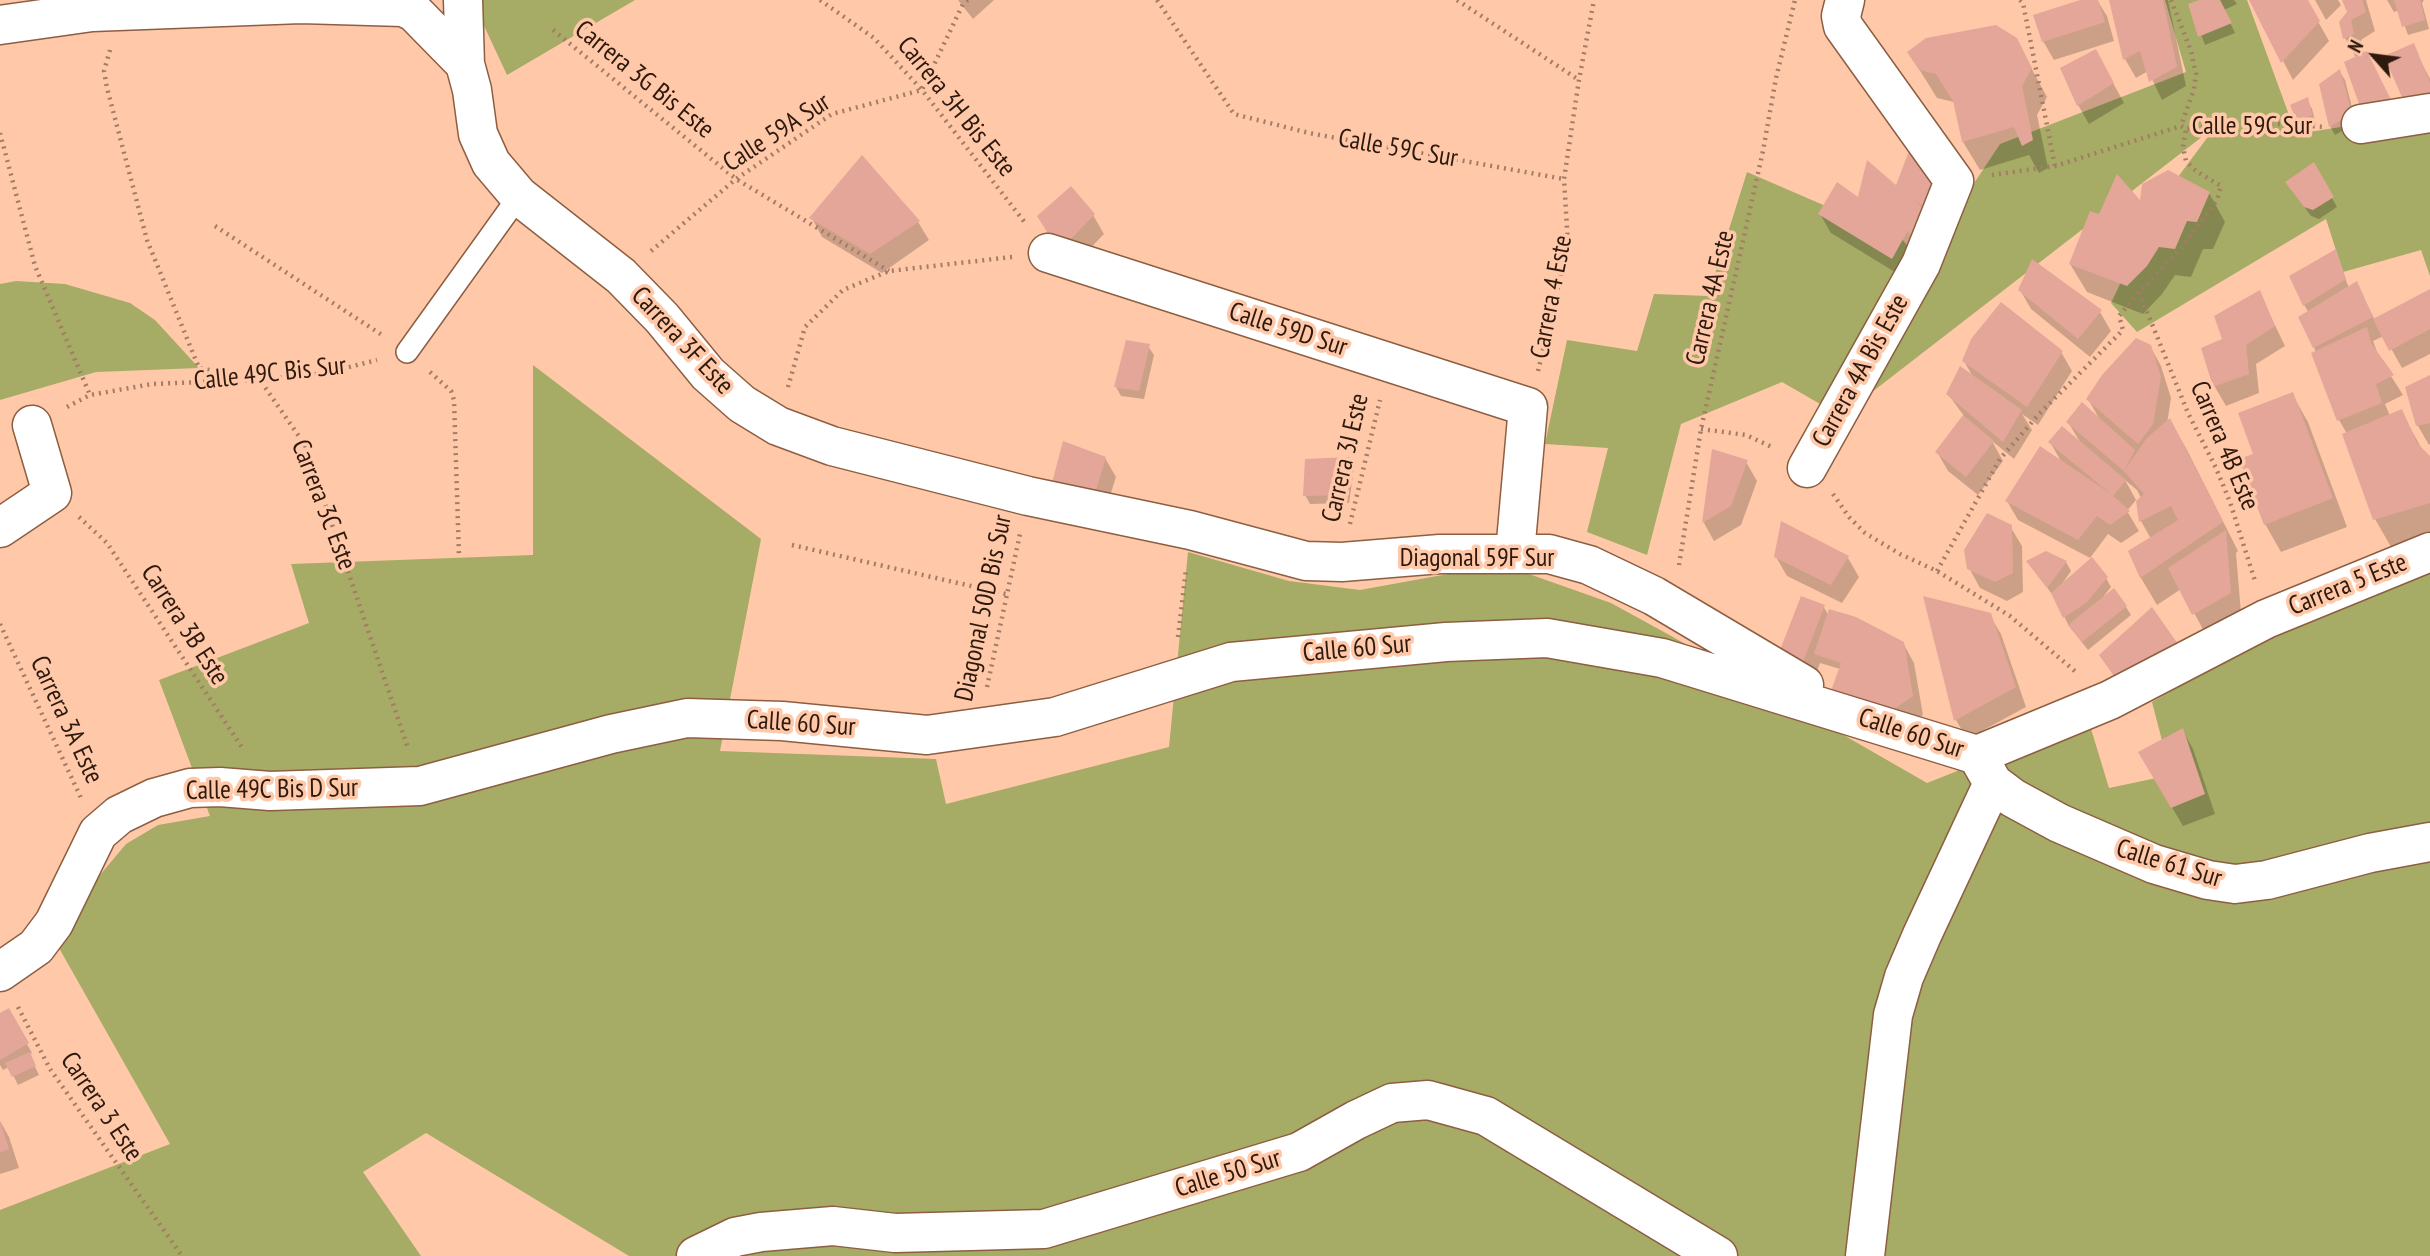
<!DOCTYPE html>
<html>
<head>
<meta charset="utf-8">
<style>
	body { margin:0 }
	#map { position:relative; width:2430px; height:1256px; overflow:hidden; background:#ffc9a9; font-family:"PT Sans Narrow",sans-serif }
	canvas { display:block }
	.north { position:absolute; left:2339px; top:21px; width:70px; height:70px; -webkit-text-stroke:5px #ffc9a9; paint-order:stroke; rotate:298deg; font-size:19px; font-weight:700; line-height:28px; text-align:center; color:#2d190d }
	.north::after { content:''; display:block; margin:auto; width:24px; height:32px; background:#2d190d; clip-path:polygon(50% 0,100% 100%,50% 72%,0 100%) }
</style>
</head>
<body>
<div id="map">
<canvas width="2430" height="1256"></canvas>
<div class="north">N</div>
</div>
<script>
const ctx = document.querySelector('canvas').getContext('2d');
ctx.lineJoin = 'round';
function paint(path, color) {
  ctx.fillStyle = color;
  ctx.fill(path, 'evenodd');
}
function toPath(rows) {
  const path = new Path2D();
  for (const r of rows) {
    path.moveTo(r[0], r[1]);
    for (let i = 2; i < r.length; i += 2) path.lineTo(r[i], r[i + 1]);
  }
  return path;
}
function trace(path, color, width, dash) {
  ctx.strokeStyle = color;
  ctx.lineWidth = width;
  ctx.lineCap = dash ? 'butt' : 'round';
  ctx.setLineDash(dash || []);
  ctx.stroke(path);
}
function label(font, color, halo, rows, align = 'center') {
  ctx.font = font + ' "PT Sans Narrow",sans-serif';
  ctx.lineWidth = 7;
  ctx.setLineDash([]);
  ctx.textBaseline = 'middle';
  ctx.strokeStyle = halo;
  ctx.fillStyle = color;
  for (const [text, x, y, turn = 0] of rows) {
    ctx.save();
    ctx.translate(x, y);
    ctx.rotate((+turn || 0) * Math.PI / 180);
    ctx.textAlign = isNaN(turn) ? turn : align;
    if (halo) ctx.strokeText(text, 0, 0);
    ctx.fillText(text, 0, 0);
    ctx.restore();
  }
}
paint(toPath([
	[472,0,635,0,507,75],
	[2165,0,2247,0,2296,134,2430,113,2430,276,2421,250,2343,272,2326,219,2137,332,2111,303,2150,220,2178,177,2216,126,1841,416,1782,382,1681,424,1647,555,1587,532,1608,448,1545,444,1567,340,1637,351,1654,294,1708,296,1747,172,1902,239,1921,263,2000,144,2186,72],
	[16,281,65,284,130,303,155,320,199,368,96,372,0,400,0,284],
	[533,365,761,539,720,751,936,759,946,804,1169,747,1188,552,1289,581,1360,590,1459,572,1529,574,1611,603,1673,637,1927,783,2088,719,2109,788,2171,775,2152,702,2279,629,2430,574,2430,1256,629,1256,426,1133,363,1172,421,1256,0,1256,0,1210,170,1144,59,948,95,881,126,844,158,825,210,816,159,680,309,623,291,564,533,555]
]), '#a6ab65');
paint(toPath([
	[958,0,994,0,973,19],
	[2086,0,2097,0,2107,16,2114,41,2054,60,2043,41],
	[2111,0,2168,0,2186,86,2162,100,2148,71,2136,78,2125,59],
	[2204,0,2234,0,2237,4,2224,10,2235,33,2205,45,2190,5],
	[2251,0,2306,0,2329,41,2293,80],
	[2315,0,2338,0,2341,5,2326,20],
	[2344,0,2366,0,2375,31,2361,40,2364,54,2356,58,2345,38,2349,12],
	[2387,0,2424,0,2422,3,2429,29,2408,35,2399,10,2394,12],
	[2016,40,2047,97,2037,115,2048,168,2039,173,2029,155,1980,170,1963,142,1956,105,1954,102,1937,98,1909,53],
	[2413,46,2430,79,2430,126],
	[2106,70,2124,103,2089,124,2078,105],
	[2340,72,2345,80,2356,123,2335,135,2330,126],
	[2307,100,2312,109,2316,124,2304,130,2292,106],
	[2313,164,2337,207,2319,219,2311,216,2293,192],
	[1940,180,1903,277,1831,233,1820,214,1897,188],
	[2209,193,2225,222,2213,249,2203,249,2191,277,2175,275,2162,294,2143,314,2087,292,2070,264,2100,216,2141,204],
	[1093,215,1104,234,1071,268,1050,236],
	[812,218,918,222,929,240,882,273,822,237],
	[2335,252,2349,288,2356,283,2375,320,2430,291,2430,354,2402,368,2384,336,2373,341,2379,357,2403,395,2385,404,2390,416,2401,411,2423,451,2430,458,2430,536,2391,547,2375,519,2347,434,2339,420,2314,347,2309,313,2304,305],
	[2020,290,2100,312,2111,331,2090,357,2031,309],
	[2259,292,2285,346,2256,364,2259,393,2226,406,2215,387,2204,349,2224,340],
	[1148,346,1154,355,1144,399,1121,396,1116,387],
	[2150,346,2161,366,2171,398,2167,424,2170,421,2186,448,2238,551,2236,553,2241,613,2205,633,2181,589,2157,605,2141,578,2130,552,2151,539,2141,521,2141,498,2137,490,2125,480,2136,500,2127,511,2139,531,2121,543,2108,534,2090,558,2018,520,2007,501,2062,463,2050,442,2080,442,2068,422,2100,420,2088,399],
	[2061,352,2072,371,2038,425,2022,414,2032,430,2014,459,1992,441,2003,461,1978,495,1948,471,1937,452,1964,416,1948,394,1973,377,1964,361],
	[2430,377,2430,444,2429,445,2418,426,2407,388],
	[2292,394,2308,422,2347,527,2281,552,2265,524,2255,455],
	[1713,451,1746,462,1757,481,1741,525,1714,541,1704,523],
	[1105,458,1116,477,1103,518,1061,513],
	[1349,459,1354,468,1349,503,1310,504,1305,495],
	[2010,526,2022,546,2023,592,2007,601,1980,588,1969,568],
	[1776,557,1848,558,1859,577,1842,603,1787,576],
	[2066,562,2071,571,2062,584,2106,578,2111,587,2104,596,2126,607,2131,615,2088,650,2069,626,2054,597,2034,570],
	[1925,598,1989,614,2001,634,2026,707,1967,739,1956,720],
	[1823,606,1829,616,1903,643,1914,663,1923,715,1901,730,1840,669,1820,663,1810,690,1788,682],
	[2183,731,2193,749,2215,814,2183,826,2140,753],
	[8,1010,32,1053,29,1054,39,1075,18,1085,9,1067,3,1070,0,1065,0,1015],
	[0,1121,9,1137,19,1168,0,1174]
]), '#0003');
paint(toPath([
	[2080,0,2098,0,2105,22,2042,42,2033,15],
	[2109,0,2163,0,2177,67,2149,82,2140,51,2123,60],
	[2199,0,2220,0,2232,23,2198,37,2188,4],
	[2249,0,2308,0,2320,21,2281,63],
	[2342,0,2362,0,2366,12,2351,20,2354,34,2343,39,2339,22,2347,12],
	[2394,0,2420,0,2425,20,2402,27],
	[1996,25,2017,38,2032,68,2022,86,2033,140,2022,146,2014,127,1962,142,1953,101,1936,74,1919,70,1907,52,1926,38],
	[2414,43,2430,83,2430,104,2408,111,2384,56],
	[2096,49,2114,83,2077,106,2060,68],
	[2367,51,2392,102,2362,112,2344,62],
	[2340,69,2352,114,2329,127,2319,84],
	[2308,97,2312,115,2297,122,2290,105],
	[1909,151,1941,179,1927,209,1913,199,1930,214,1916,237,1893,223,1907,232,1892,259,1818,214,1837,182,1858,197,1867,160,1896,185],
	[862,155,920,221,870,254,809,218],
	[2314,162,2334,197,2313,210,2304,207,2285,182],
	[2168,170,2210,192,2197,222,2187,221,2175,249,2159,247,2147,266,2127,286,2069,264,2090,211,2099,214,2117,174,2140,200,2142,184],
	[1071,186,1095,214,1059,251,1037,216],
	[2336,249,2346,279,2303,306,2289,276],
	[2032,259,2102,310,2078,339,2018,290],
	[2357,281,2373,317,2313,348,2298,317],
	[2430,289,2430,329,2389,351,2373,319],
	[2260,290,2275,326,2246,345,2249,374,2213,387,2201,348,2222,339,2214,316],
	[2001,302,2063,351,2027,407,1962,361,1971,339],
	[2367,327,2371,343,2394,375,2376,384,2382,403,2337,421,2311,353],
	[2136,338,2151,345,2161,377,2153,424,2138,444,2086,399,2102,375],
	[1126,340,1150,344,1139,391,1114,387],
	[1960,366,2022,410,2003,442,1946,394],
	[2430,375,2430,423,2416,426,2405,387],
	[2293,392,2333,498,2264,525,2239,459,2253,454,2238,413],
	[2082,402,2135,450,2124,471,2066,422],
	[2402,409,2417,443,2430,456,2430,503,2373,520,2342,434],
	[1963,415,1994,441,1966,477,1935,452],
	[2170,418,2223,522,2140,578,2128,551,2178,520,2171,506,2139,522,2136,501,2144,494,2124,471,2146,439],
	[2062,426,2126,480,2113,496,2130,511,2110,525,2097,516,2078,540,2005,501,2040,446,2111,494,2048,442],
	[1063,441,1106,457,1093,500,1049,494],
	[1712,449,1748,460,1731,506,1702,523],
	[1350,457,1344,495,1303,496,1305,459],
	[1987,513,2012,525,2013,573,1995,582,1967,569,1964,550],
	[1781,521,1849,556,1831,585,1774,557],
	[2226,530,2231,593,2192,615,2168,568],
	[2046,551,2067,561,2047,588,2026,561],
	[2092,557,2108,577,2086,603,2063,618,2051,593],
	[2114,588,2127,606,2082,642,2068,625],
	[1801,596,1825,605,1799,672,1775,663],
	[1923,596,1991,613,2016,687,1954,721],
	[2152,607,2178,644,2121,686,2099,655],
	[1829,609,1856,617,1904,642,1913,696,1890,712,1831,691,1841,663,1814,654],
	[2183,728,2205,794,2171,808,2138,752],
	[9,1008,29,1043,0,1060,0,1013],
	[30,1052,36,1066,12,1077,5,1063],
	[0,1121,9,1149,0,1152]
]), '#e3a699');
const service = toPath([
	[407,352,519,196]
]);
const minor = toPath([
	[463,0,465,64,472,90,478,134,491,163,519,196,621,276,662,318,708,374,742,404,778,426,832,446,1028,496,1190,530,1306,561,1342,562,1440,554,1549,554,1589,565,1654,596,1804,685],
	[0,25,92,12,301,4,403,7,414,12,465,64],
	[2361,124,2430,113],
	[1048,253,1528,407,1515,553],
	[1807,468,1921,264,1954,181,1843,26,1841,16,1845,0],
	[0,528,52,493,32,425],
	[1977,755,1993,783,2013,798,2059,823,2154,864,2208,880,2235,884,2267,880,2370,853,2430,842],
	[0,972,36,947,54,923,98,833,119,815,154,798,190,788,220,787,270,791,420,786,611,734,687,718,782,721,927,735,1055,717,1231,662,1446,642,1547,638,1662,658,1977,755,2110,700,2266,619,2430,552],
	[696,1256,735,1237,761,1232,833,1226,895,1233,1044,1229,1299,1152,1356,1120,1392,1103,1428,1100,1486,1116,1718,1256],
	[1865,1256,1893,1015,1904,977,1922,935,1993,783]
]);
trace(service, '#8d5e41', 24);
trace(minor, '#8d5e41', 41);
trace(toPath([
	[820,0,874,38,922,90,1026,224],
	[1157,0,1234,114,1309,133,1564,179],
	[1457,0,1579,80],
	[2020,0,2023,3,2055,166],
	[2171,0,2191,51,2196,74,2194,89,2181,126],
	[553,30,736,179,889,271],
	[110,50,104,71,107,88,147,240,199,368,260,380,305,445,408,748],
	[0,133,35,266,90,395],
	[1992,175,2055,166,2181,126,2186,129,2251,122,2325,127],
	[215,226,382,335],
	[651,251,736,179,832,114,922,90,963,4,968,0],
	[2139,292,2188,413,2216,468,2230,502,2255,581],
	[1538,371,1568,245,1564,179,1579,80,1594,0],
	[430,372,451,391,454,400,459,557],
	[259,380,326,373,377,360],
	[788,387,805,327,843,290,889,271,1012,257],
	[67,407,90,395,152,384,250,380],
	[1701,429,1746,435,1774,448],
	[1833,494,1849,517,1865,533,1900,554,1937,571,2010,616,2077,673],
	[79,517,107,543,243,749],
	[1350,524,1380,400],
	[792,545,1006,594],
	[1679,565,1701,429,1763,151,1776,78,1795,0],
	[1937,571,2000,459,2039,414,2123,330,2119,316,2139,292,2181,248,2217,200,2221,186,2196,171,2186,161,2183,147,2186,129],
	[0,624,81,798],
	[1178,637,1186,569],
	[987,687,1020,534],
	[18,1007,50,1069,182,1256]
]), '#a47c65', 4.5, [2, 5]);
trace(service, '#fff', 21);
trace(minor, '#fff', 38);
label('26px', '#2d190d', '#ffc9a9', [
	["Carrera 3G Bis Este",644,80,39],
	["Carrera 3H Bis Este",956,107,51],
	["Calle 59C Sur",2252,127],
	["Calle 59A Sur",777,133,-33],
	["Calle 59C Sur",1398,149,10],
	["Carrera 4 Este",1552,297,-79],
	["Carrera 4A Este",1711,298,-77],
	["Calle 59D Sur",1288,330,18],
	["Carrera 3F Este",682,341,47],
	["Carrera 4A Bis Este",1861,371,-61],
	["Calle 49C Bis Sur",270,374,-6],
	["Carrera 4B Este",2224,446,67],
	["Carrera 3J Este",1346,458,-77],
	["Carrera 3C Este",323,505,69],
	["Diagonal 59F Sur",1477,559],
	["Carrera 5 Este",2348,585,-22],
	["Diagonal 50D Bis Sur",984,608,-78],
	["Carrera 3B Este",184,625,57],
	["Calle 60 Sur",1357,649,-5],
	["Carrera 3A Este",66,720,65],
	["Calle 60 Sur",801,724,4],
	["Calle 60 Sur",1911,734,18],
	["Calle 49C Bis D Sur",272,790,-1],
	["Calle 61 Sur",2169,864,17],
	["Carrera 3 Este",101,1107,56],
	["Calle 50 Sur",1228,1174,-17]
]);
</script>
</body>
</html>
